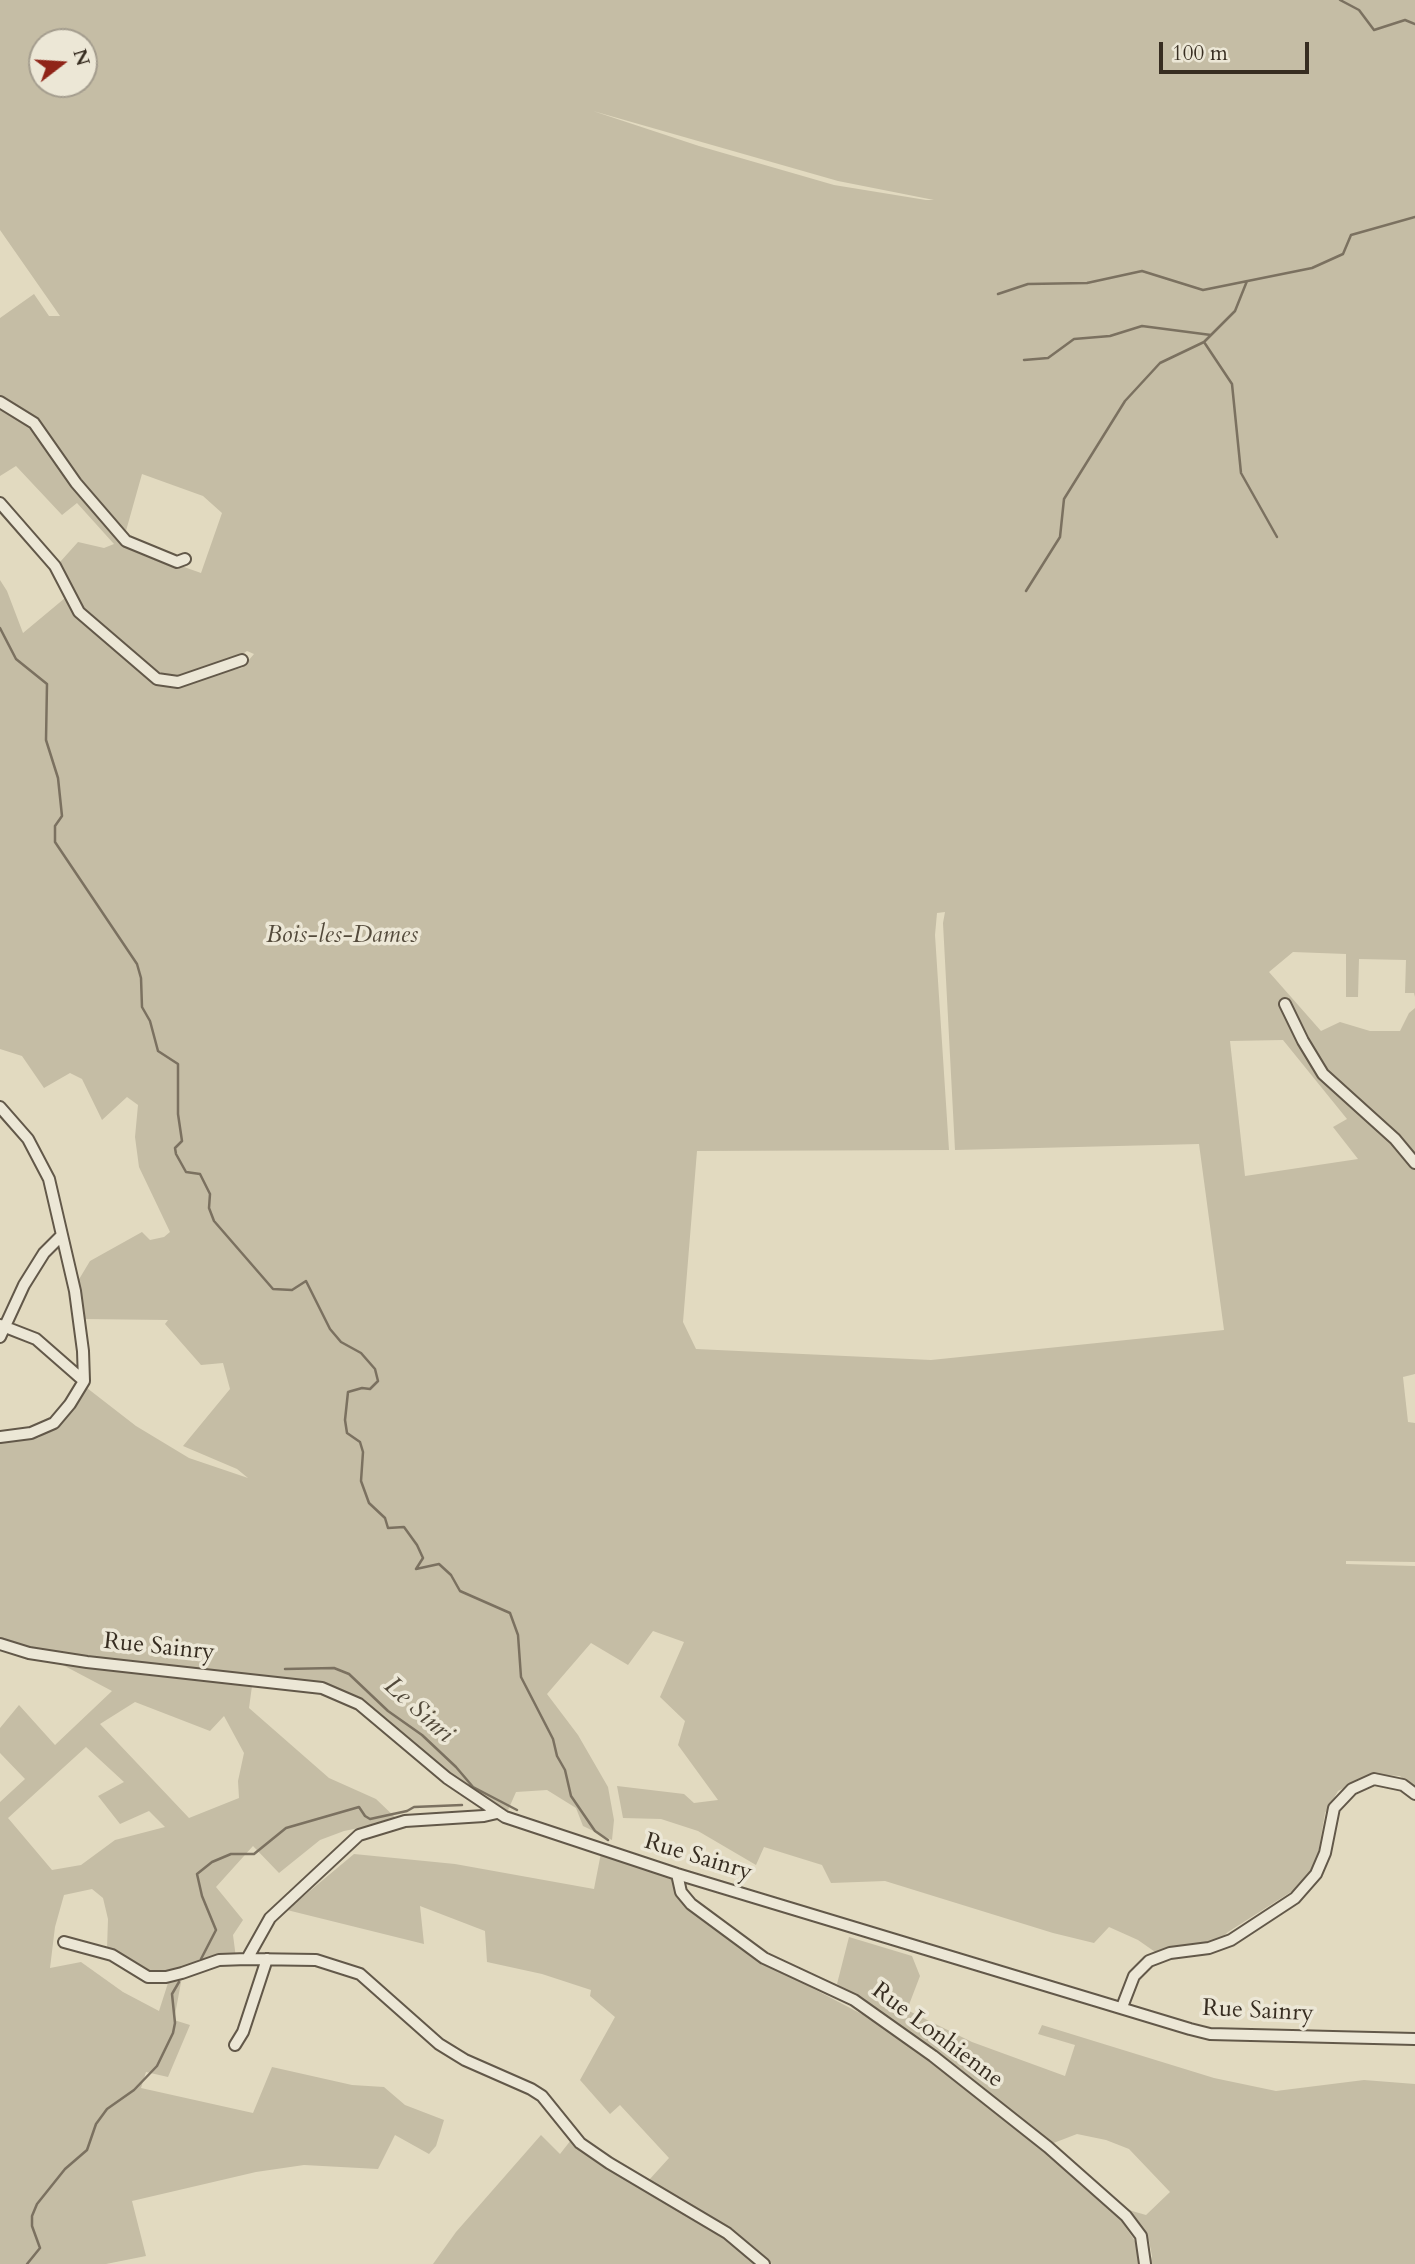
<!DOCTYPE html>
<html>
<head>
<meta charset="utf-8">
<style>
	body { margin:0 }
	#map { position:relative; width:1415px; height:2264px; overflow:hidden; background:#e2dac0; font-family:Cardo,serif }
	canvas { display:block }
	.north { position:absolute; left:28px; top:28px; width:70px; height:70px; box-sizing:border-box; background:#ece7d6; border:2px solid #a49d8e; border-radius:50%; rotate:73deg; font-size:19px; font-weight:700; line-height:28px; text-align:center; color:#372d21 }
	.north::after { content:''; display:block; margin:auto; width:24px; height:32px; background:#8f2418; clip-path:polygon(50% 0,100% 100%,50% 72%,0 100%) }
	.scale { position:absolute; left:1159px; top:42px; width:150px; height:32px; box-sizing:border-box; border:4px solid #372d21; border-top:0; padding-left:9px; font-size:21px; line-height:24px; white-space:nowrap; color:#372d21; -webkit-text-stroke:5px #ece7d6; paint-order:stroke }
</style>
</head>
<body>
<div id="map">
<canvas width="1415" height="2264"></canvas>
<div class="north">N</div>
<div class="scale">100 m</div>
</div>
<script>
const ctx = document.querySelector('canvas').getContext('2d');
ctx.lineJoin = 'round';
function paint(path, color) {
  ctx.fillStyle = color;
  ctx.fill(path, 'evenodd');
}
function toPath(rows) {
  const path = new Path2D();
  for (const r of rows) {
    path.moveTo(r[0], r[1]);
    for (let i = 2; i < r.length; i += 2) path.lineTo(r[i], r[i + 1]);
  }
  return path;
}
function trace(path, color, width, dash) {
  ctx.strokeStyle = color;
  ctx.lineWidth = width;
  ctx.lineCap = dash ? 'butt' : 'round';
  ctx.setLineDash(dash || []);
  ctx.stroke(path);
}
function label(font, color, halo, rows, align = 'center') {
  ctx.font = font + ' Cardo,serif';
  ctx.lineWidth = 7;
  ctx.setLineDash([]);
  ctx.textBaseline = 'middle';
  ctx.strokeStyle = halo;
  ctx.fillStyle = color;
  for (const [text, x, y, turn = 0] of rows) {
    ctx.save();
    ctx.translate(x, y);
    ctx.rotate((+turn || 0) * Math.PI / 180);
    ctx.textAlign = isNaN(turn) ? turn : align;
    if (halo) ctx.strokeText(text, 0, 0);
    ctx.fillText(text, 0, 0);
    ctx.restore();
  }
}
paint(toPath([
	[0,0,1415,0,1415,997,1414,993,1405,993,1406,960,1359,959,1358,997,1346,997,1346,954,1293,952,1269,972,1321,1031,1340,1022,1370,1031,1400,1031,1409,1013,1415,1008,1415,1374,1403,1377,1408,1422,1415,1423,1415,1562,1346,1561,1346,1564,1415,1566,1415,1791,1400,1776,1370,1774,1338,1791,1325,1813,1317,1860,1305,1880,1294,1890,1228,1932,1218,1941,1198,1946,1170,1946,1158,1954,1138,1940,1109,1927,1094,1943,1053,1933,885,1881,831,1883,822,1865,764,1847,756,1865,698,1831,661,1819,623,1818,617,1786,684,1794,694,1803,718,1800,678,1745,685,1721,660,1697,684,1642,653,1631,628,1665,591,1643,547,1694,578,1735,608,1787,614,1820,612,1840,583,1826,576,1808,547,1790,516,1792,505,1817,359,1704,321,1688,281,1678,69,1657,0,1640,0,1443,38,1438,63,1422,87,1388,136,1426,189,1458,248,1478,237,1469,183,1446,230,1389,223,1363,201,1365,165,1324,168,1320,84,1319,78,1281,90,1261,142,1232,150,1240,164,1237,170,1232,139,1167,135,1137,138,1105,127,1097,102,1120,82,1079,70,1073,44,1088,22,1056,0,1049,0,580,7,591,23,633,65,598,159,685,242,668,254,654,247,651,227,664,175,679,152,669,80,607,60,562,78,542,104,548,114,544,77,503,62,515,16,466,0,476,0,405,6,401,0,396,0,318,34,294,49,316,60,316,0,230],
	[42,42,84,42,84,84,42,84],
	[593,111,838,181,934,200,926,200,834,185,699,146],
	[142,474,203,496,222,513,201,573,122,545],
	[945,912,943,923,955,1150,1199,1144,1224,1330,931,1360,696,1349,683,1322,697,1151,949,1150,935,935,937,913],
	[1283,1040,1347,1119,1333,1127,1358,1159,1245,1176,1230,1041],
	[59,1663,97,1665,252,1686,249,1708,329,1778,376,1799,398,1820,344,1831,320,1840,279,1873,253,1846,216,1887,243,1920,233,1935,236,1958,181,1970,150,1973,107,1949,108,1919,103,1898,92,1889,64,1895,55,1927,50,1968,81,1962,123,1992,159,2011,168,1983,182,1977,174,2020,190,2025,168,2077,146,2072,141,2088,253,2113,272,2067,352,2085,384,2087,405,2105,444,2120,436,2146,429,2154,395,2135,378,2169,304,2165,256,2172,132,2201,146,2256,106,2264,0,2264,0,1802,25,1779,0,1753,0,1728,19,1705,55,1745,112,1691],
	[135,1702,210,1731,224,1716,244,1753,238,1781,239,1798,189,1818,100,1724],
	[86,1747,124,1782,98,1796,120,1824,149,1811,165,1827,115,1840,81,1865,52,1870,8,1818],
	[601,1853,674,1877,677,1897,759,1960,890,2029,1021,2132,1120,2219,1135,2241,1139,2261,1138,2264,772,2264,735,2234,649,2180,669,2158,620,2105,610,2114,580,2080,615,2017,590,1996,591,1990,542,1974,487,1962,485,1931,420,1906,424,1944,287,1910,354,1854,455,1864,594,1889],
	[849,1937,912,1956,920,1976,907,2010,972,2042,1065,2076,1075,2045,1038,2034,1042,2025,1214,2078,1276,2091,1364,2080,1415,2084,1415,2264,1150,2264,1152,2256,1149,2241,1125,2209,1146,2215,1170,2192,1129,2149,1106,2140,1077,2134,1051,2144,958,2067,837,1984],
	[541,2135,560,2154,571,2140,605,2166,707,2228,749,2255,756,2264,433,2264,456,2232]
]), '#c5bda5');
trace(toPath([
	[1340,0,1359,10,1374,30,1405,20,1415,24],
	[1247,281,1235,311,1204,342,1232,384,1241,473,1277,537],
	[998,294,1028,284,1087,283,1142,271,1203,290,1312,268,1343,254,1351,235,1415,217],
	[1024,360,1048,358,1074,339,1110,336,1142,326,1211,335],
	[1026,591,1060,537,1064,499,1125,401,1160,363,1204,342],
	[0,628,16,659,47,684,46,740,58,778,62,816,55,826,55,842,137,964,141,978,142,1007,150,1021,158,1051,178,1064,178,1114,182,1141,175,1148,176,1154,186,1172,200,1174,210,1194,209,1208,214,1221,273,1289,292,1290,306,1281,330,1329,341,1342,361,1353,375,1369,378,1381,370,1389,362,1388,348,1392,345,1420,347,1433,360,1442,363,1452,361,1481,369,1503,385,1518,388,1528,404,1527,417,1545,423,1558,416,1569,439,1564,451,1575,460,1591,510,1613,518,1635,521,1677,553,1739,557,1756,565,1770,571,1796,595,1831,608,1840],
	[285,1669,334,1668,349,1674,388,1711,422,1735,456,1767,473,1787,517,1810],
	[201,1959,216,1930,202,1896,197,1874,212,1862,231,1854,254,1854,286,1828,359,1807,365,1816,370,1819,407,1811,414,1807,462,1805],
	[27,2264,40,2248,32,2226,32,2216,37,2204,65,2169,87,2150,96,2124,107,2109,134,2090,157,2066,173,2033,175,2023,172,1994,179,1982]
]), '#7b7160', 2.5);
const minor = toPath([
	[0,402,34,423,76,483,126,541,177,562,185,559],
	[0,503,55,566,79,612,157,679,178,682,242,660],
	[1285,1004,1303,1041,1323,1074,1395,1139,1415,1163],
	[0,1107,28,1139,49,1179,75,1291,83,1351,84,1381,70,1404,54,1423,31,1433,0,1437],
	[0,1325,36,1339,84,1381],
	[0,1337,24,1285,44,1253,62,1235],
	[0,1644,29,1653,87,1662,322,1688,359,1704,447,1778,505,1817,677,1874,1190,2029,1210,2034,1415,2039],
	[677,1874,681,1892,691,1904,764,1958,854,2000,933,2056,1048,2147,1126,2216,1141,2236,1145,2264],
	[64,1942,112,1955,148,1977,166,1977,182,1973,219,1960,247,1959,316,1960,360,1974,439,2044,465,2060,531,2089,542,2096,580,2143,609,2163,727,2233,764,2264],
	[247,1959,270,1918,359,1835,405,1821,484,1816,497,1813],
	[1122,2007,1134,1976,1149,1961,1170,1953,1209,1948,1231,1940,1295,1898,1316,1874,1325,1853,1334,1808,1352,1789,1374,1779,1403,1785,1415,1794],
	[235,2045,243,2032,267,1959]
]);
trace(minor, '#625849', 14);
trace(minor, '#ece7d6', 10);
label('italic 24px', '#534a3b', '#ece7d6', [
	["Bois-les-Dames",342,936]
]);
label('24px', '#372d21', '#ece7d6', [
	["Rue Sainry",159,1648,6],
	["Rue Sainry",698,1858,17],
	["Rue Sainry",1258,2012,3],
	["Rue Lonhienne",937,2036,37]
]);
label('italic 26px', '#534a3b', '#ece7d6', [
	["Le Sinri",418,1711,42]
]);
</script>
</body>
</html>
